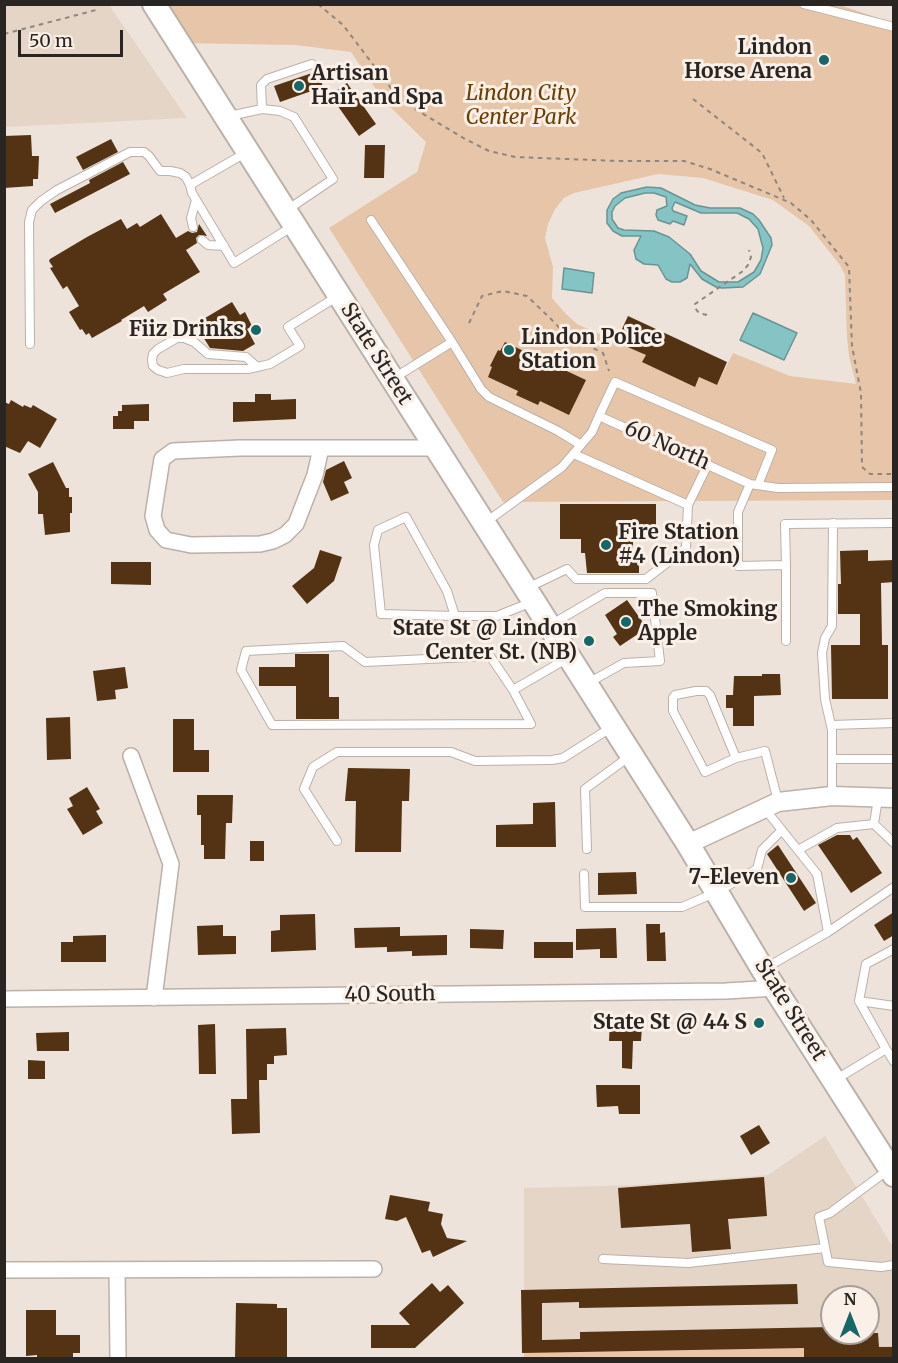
<!DOCTYPE html>
<html>
<head>
<meta charset="utf-8">
<style>
	body { margin:0 }
	#map { position:relative; width:898px; height:1363px; overflow:hidden; background:#ede3da; font-family:Merriweather,serif }
	canvas { display:block }
	.frame { position:absolute; inset:0; border:6px solid #292522; pointer-events:none }
	.north { position:absolute; left:820px; top:1285px; width:60px; height:60px; box-sizing:border-box; background:#fbf0e8; border:2px solid #a79f99; border-radius:50%; rotate:0deg; font-size:16px; font-weight:700; line-height:24px; text-align:center; color:#292522 }
	.north::after { content:''; display:block; margin:auto; width:21px; height:27px; background:#176668; clip-path:polygon(50% 0,100% 100%,50% 72%,0 100%) }
	.scale { position:absolute; left:18px; top:30px; width:105px; height:27px; box-sizing:border-box; border:3px solid #292522; border-top:0; padding-left:8px; font-size:18px; line-height:21px; white-space:nowrap; color:#292522; -webkit-text-stroke:4px #fbf0e8; paint-order:stroke }
</style>
</head>
<body>
<div id="map">
<canvas width="898" height="1363"></canvas>
<div class="frame"></div>
<div class="north">N</div>
<div class="scale">50 m</div>
</div>
<script>
const ctx = document.querySelector('canvas').getContext('2d');
ctx.lineJoin = 'round';
function paint(path, color) {
  ctx.fillStyle = color;
  ctx.fill(path, 'evenodd');
}
function toPath(rows) {
  const path = new Path2D();
  for (const r of rows) {
    path.moveTo(r[0], r[1]);
    for (let i = 2; i < r.length; i += 2) path.lineTo(r[i], r[i + 1]);
  }
  return path;
}
function trace(path, color, width, dash) {
  ctx.strokeStyle = color;
  ctx.lineWidth = width;
  ctx.lineCap = dash ? 'butt' : 'round';
  ctx.setLineDash(dash || []);
  ctx.stroke(path);
}
function label(font, color, halo, rows, align = 'center') {
  ctx.font = font + ' Merriweather,serif';
  ctx.lineWidth = 6;
  ctx.setLineDash([]);
  ctx.textBaseline = 'middle';
  ctx.strokeStyle = halo;
  ctx.fillStyle = color;
  for (const [text, x, y, turn = 0] of rows) {
    ctx.save();
    ctx.translate(x, y);
    ctx.rotate((+turn || 0) * Math.PI / 180);
    ctx.textAlign = isNaN(turn) ? turn : align;
    if (halo) ctx.strokeText(text, 0, 0);
    ctx.fillText(text, 0, 0);
    ctx.restore();
  }
}
paint(toPath([
	[4,5,109,5,187,118,5,127],
	[825,1136,893,1247,893,1347,524,1352,524,1188,634,1185,768,1175],
	[832,1297,868,1297,868,1333,832,1333]
]), '#e5d5c7');
paint(toPath([
	[837,4,893,23,893,500,503,502,329,228,417,172,426,142,384,101,351,52,296,45,180,43,166,5],
	[658,174,703,178,773,200,809,226,840,265,845,275,847,338,849,356,856,384,790,376,733,353,717,385,699,377,694,386,643,362,646,355,577,324,566,314,552,298,553,267,545,238,548,224,555,209,564,198,574,193],
	[894,1346,893,1358,524,1358,524,1352]
]), '#e7c5a8');
const water = toPath([
	[647,187,661,188,695,205,710,208,740,208,753,214,759,220,771,238,772,245,760,274,743,287,722,288,716,287,702,279,690,264,687,278,680,282,672,282,666,279,658,265,644,264,636,259,634,250,641,236,622,236,613,231,607,223,607,210,613,199,621,193,647,187],
	[645,193,654,193,666,197,667,206,657,210,656,215,658,220,670,224,673,221,684,225,687,216,673,211,672,208,675,202,701,213,737,213,749,219,758,229,763,248,761,260,754,272,738,282,719,282,701,271,690,254,669,237,654,231,624,230,618,228,612,219,612,212,615,206,625,198,645,193],
	[564,268,594,273,592,293,562,289,564,268],
	[753,313,797,333,784,360,740,340,753,313]
]);
paint(water, '#85c4c5');
trace(water, '#699494', 1.5);
paint(toPath([
	[318,71,323,87,280,102,274,86],
	[347,83,376,124,359,136,330,95],
	[31,135,32,156,39,156,38,179,33,179,33,186,4,188,4,136],
	[111,139,118,152,83,170,76,157],
	[365,145,385,145,384,178,364,178],
	[123,162,130,174,55,213,50,204,90,183,89,180],
	[161,214,176,238,188,231,192,233,197,232,199,224,207,236,199,235,196,238,197,243,186,250,200,272,163,294,167,300,148,312,144,306,121,320,122,321,92,338,89,333,86,335,82,329,80,330,69,312,79,306,67,286,63,289,50,268,53,267,49,261,50,259,87,237,121,219,127,229,137,223,140,227],
	[232,302,240,315,245,312,252,326,247,329,255,344,243,351,210,348,195,324],
	[628,316,727,362,717,385,699,377,695,387,642,362,646,355,616,342],
	[505,342,534,356,536,352,558,363,556,366,586,380,569,415,540,401,538,405,516,395,518,391,488,377,492,367,490,366,498,350,500,351],
	[255,394,271,394,271,400,296,399,296,419,233,422,233,402,255,402],
	[11,400,23,407,24,405,31,408,33,405,57,419,40,448,28,441,20,453,4,446,4,402,9,404],
	[149,404,149,421,134,421,134,429,113,429,113,416,118,416,118,411,122,411,122,405],
	[344,461,352,478,344,482,349,493,331,501,323,482,326,470],
	[53,462,66,488,69,488,69,497,72,497,72,513,70,513,70,532,45,535,43,514,38,514,38,492,28,474],
	[560,504,656,504,656,531,639,531,639,539,633,539,633,562,639,562,639,573,587,573,585,553,581,553,581,539,560,539],
	[320,550,342,557,334,581,307,604,292,586,314,568],
	[868,550,868,561,894,560,894,582,881,583,882,645,888,645,888,699,832,699,831,645,860,645,860,614,838,614,838,584,841,584,840,551],
	[111,562,151,562,151,585,111,584],
	[627,600,647,628,620,646,613,637,617,634,605,615],
	[295,654,329,654,329,697,339,697,339,719,296,719,296,686,259,686,259,667,295,667],
	[125,667,128,688,115,690,116,699,97,701,93,671],
	[762,674,780,674,781,695,754,696,754,726,733,726,733,708,726,708,726,695,733,695,734,676,762,676],
	[70,717,71,759,47,760,46,718],
	[173,719,194,719,194,750,209,750,209,772,173,772],
	[348,768,410,769,409,801,402,801,401,852,355,852,356,801,345,801],
	[87,787,100,809,96,811,103,823,83,835,67,809,73,806,69,798],
	[197,795,233,795,232,823,226,823,225,859,204,859,204,845,201,845,201,815,197,815],
	[555,802,556,847,496,847,496,825,533,824,533,803],
	[837,835,850,835,853,840,857,837,882,873,851,893,818,845],
	[250,841,264,841,264,861,250,861],
	[778,845,816,903,804,911,767,854],
	[636,872,637,894,598,895,598,873],
	[894,912,894,935,884,941,874,925],
	[315,914,316,950,271,952,271,931,280,930,280,915],
	[646,924,660,924,660,933,665,932,666,961,647,961],
	[223,925,223,936,236,936,236,954,198,955,197,926],
	[400,927,400,936,447,935,447,955,412,956,412,951,387,952,387,947,355,948,354,928],
	[616,928,617,958,600,958,600,949,576,950,576,929],
	[470,929,504,930,503,949,470,948],
	[106,935,106,962,61,962,61,942,73,942,73,936],
	[534,942,573,942,573,958,534,958],
	[610,1020,624,1020,624,1026,642,1027,641,1041,633,1041,632,1069,622,1068,622,1041,609,1041],
	[215,1024,216,1074,199,1074,198,1025],
	[286,1028,287,1055,274,1056,274,1064,267,1064,267,1080,259,1080,260,1133,232,1134,231,1099,247,1099,246,1029],
	[69,1032,69,1051,37,1051,36,1033],
	[28,1060,45,1061,45,1079,28,1079],
	[596,1085,640,1085,640,1114,619,1114,618,1106,597,1107],
	[759,1125,770,1143,751,1155,740,1136],
	[764,1177,767,1216,728,1219,731,1249,692,1252,690,1224,621,1228,618,1188],
	[390,1195,430,1202,428,1211,443,1214,441,1224,447,1238,467,1241,433,1257,430,1250,422,1253,406,1217,397,1221,385,1219],
	[432,1283,440,1292,448,1285,464,1303,415,1348,371,1348,371,1325,410,1325,399,1313],
	[797,1284,798,1304,579,1308,579,1302,542,1303,542,1340,580,1339,580,1332,832,1327,832,1333,878,1333,879,1347,894,1347,894,1359,804,1359,804,1348,522,1353,521,1290],
	[236,1303,277,1304,277,1308,287,1308,287,1359,235,1359],
	[26,1310,56,1310,56,1335,80,1335,80,1353,73,1353,73,1359,37,1359,37,1355,26,1356]
]), '#533313');
const service = toPath([
	[804,4,894,27],
	[262,109,261,85,267,79,312,64],
	[229,116,262,109,280,111,294,117,333,179,287,210],
	[190,185,192,193,234,263,293,226],
	[371,220,452,342],
	[193,227,191,218,196,200],
	[202,240,208,245,224,246],
	[30,344,29,222,32,210,41,201,57,190,130,152,144,152,149,156,160,171,170,171,180,173,186,177,190,185,247,152],
	[257,367,246,357,208,354,194,342,184,338,177,338,158,349,153,354,152,360,153,366,158,370,167,373,184,369,248,369,257,367,270,364,300,346,288,327,338,296],
	[394,378,452,342,481,389,489,397,558,431,581,445],
	[599,416,615,382,772,450,758,485],
	[750,484,738,512,738,566,786,565,785,524,894,523],
	[688,505,708,464],
	[486,522,562,467,592,432,599,416,750,484,778,488,894,487],
	[786,565,786,641],
	[527,588,567,569,576,579,646,579,686,548,688,505,574,454],
	[455,616,447,591,406,517,378,530,374,545,381,614,455,616,497,616,532,602],
	[552,624,605,593,652,593,660,661,624,663,588,683],
	[513,690,531,724,272,725,241,670,246,651,343,646,365,662,490,656,513,690,568,658],
	[831,725,894,723],
	[736,758,705,772,673,711,673,698,675,695,696,691,706,691,710,695,736,758,765,751,778,801],
	[832,759,894,759],
	[832,795,832,730,825,699,822,653,825,638,832,626,833,523],
	[874,824,878,798],
	[337,841,304,789,313,767,337,752,451,752,475,761,552,760,563,758,612,727],
	[587,849,585,789,630,756],
	[798,850,837,828,874,824,894,843],
	[584,874,585,907,682,907,717,892,757,869,762,850,782,830],
	[828,932,894,887],
	[764,969,828,932,817,874,765,809],
	[859,1001,894,1006],
	[886,1049,859,1001,866,964,894,949],
	[835,1080,886,1049,894,1062],
	[888,1170,830,1213,819,1217,828,1262,881,1267,894,1265],
	[603,1259,688,1263,825,1248]
]);
const minor = toPath([
	[240,448,321,448,315,475,296,524,285,535,273,541,260,544,191,545,166,540,157,530,153,516,162,459,173,451,240,448],
	[321,448,435,448],
	[131,756,171,864,154,998],
	[4,999,726,991,776,988],
	[4,1270,374,1269],
	[117,1270,118,1358]
]);
const tertiary = toPath([
	[688,844,778,802,832,796,894,798]
]);
const primary = toPath([
	[154,4,688,844,763,970,894,1175]
]);
trace(service, '#bbb1a9', 10);
trace(minor, '#bbb1a9', 18);
trace(tertiary, '#bbb1a9', 21);
trace(primary, '#bbb1a9', 26);
trace(toPath([
	[318,4,343,25,400,100,465,139,489,151,515,157,619,161,684,161,710,169,791,203,811,220,849,267,852,346,861,393,862,467,870,474,894,474],
	[4,34,96,10],
	[693,99,762,153,784,198],
	[707,315,699,313,695,308,695,304,743,271,748,265,751,257,749,250],
	[469,323,482,296,503,291,527,296,552,320,566,335,603,353,609,371]
]), '#8e8781', 2, [4.5, 4.5]);
trace(service, '#fff', 8);
trace(minor, '#fff', 15);
trace(tertiary, '#fff', 18);
trace(primary, '#fff', 22);
for (const [x, y, r, color] of [
	[824,60,6,"#176668"],
	[299,86,6,"#176668"],
	[256,330,6,"#176668"],
	[509,350,6,"#176668"],
	[606,545,6,"#176668"],
	[626,622,6,"#176668"],
	[589,641,6,"#176668"],
	[791,878,6,"#176668"],
	[759,1023,6,"#176668"]
]) {
  const dot = new Path2D();
  dot.arc(x, y, r, 0, 2 * Math.PI);
  ctx.fillStyle = color;
  ctx.fill(dot);
  trace(dot, '#fbf0e8', 2);
}
label('bold 21px', '#292522', '#fbf0e8', [
	["Lindon",812,48],
	["Horse Arena",812,72],
	["Artisan",311,74,"left"],
	["Hair and Spa",311,98,"left"],
	["Fiiz Drinks",244,330],
	["Lindon Police",521,338,"left"],
	["Station",521,362,"left"],
	["Fire Station",618,533,"left"],
	["#4 (Lindon)",618,557,"left"],
	["The Smoking",638,610,"left"],
	["Apple",638,634,"left"],
	["State St @ Lindon",577,629],
	["Center St. (NB)",577,653],
	["7-Eleven",779,878],
	["State St @ 44 S",747,1023]
], 'right');
label('italic 21px', '#6d3d00', '#fbf0e8', [
	["Lindon City",521,94],
	["Center Park",521,118]
]);
label('21px', '#292522', '#fbf0e8', [
	["State Street",376,354,58],
	["60 North",667,446,24],
	["40 South",390,995,-1],
	["State Street",790,1010,58]
]);
</script>
</body>
</html>
